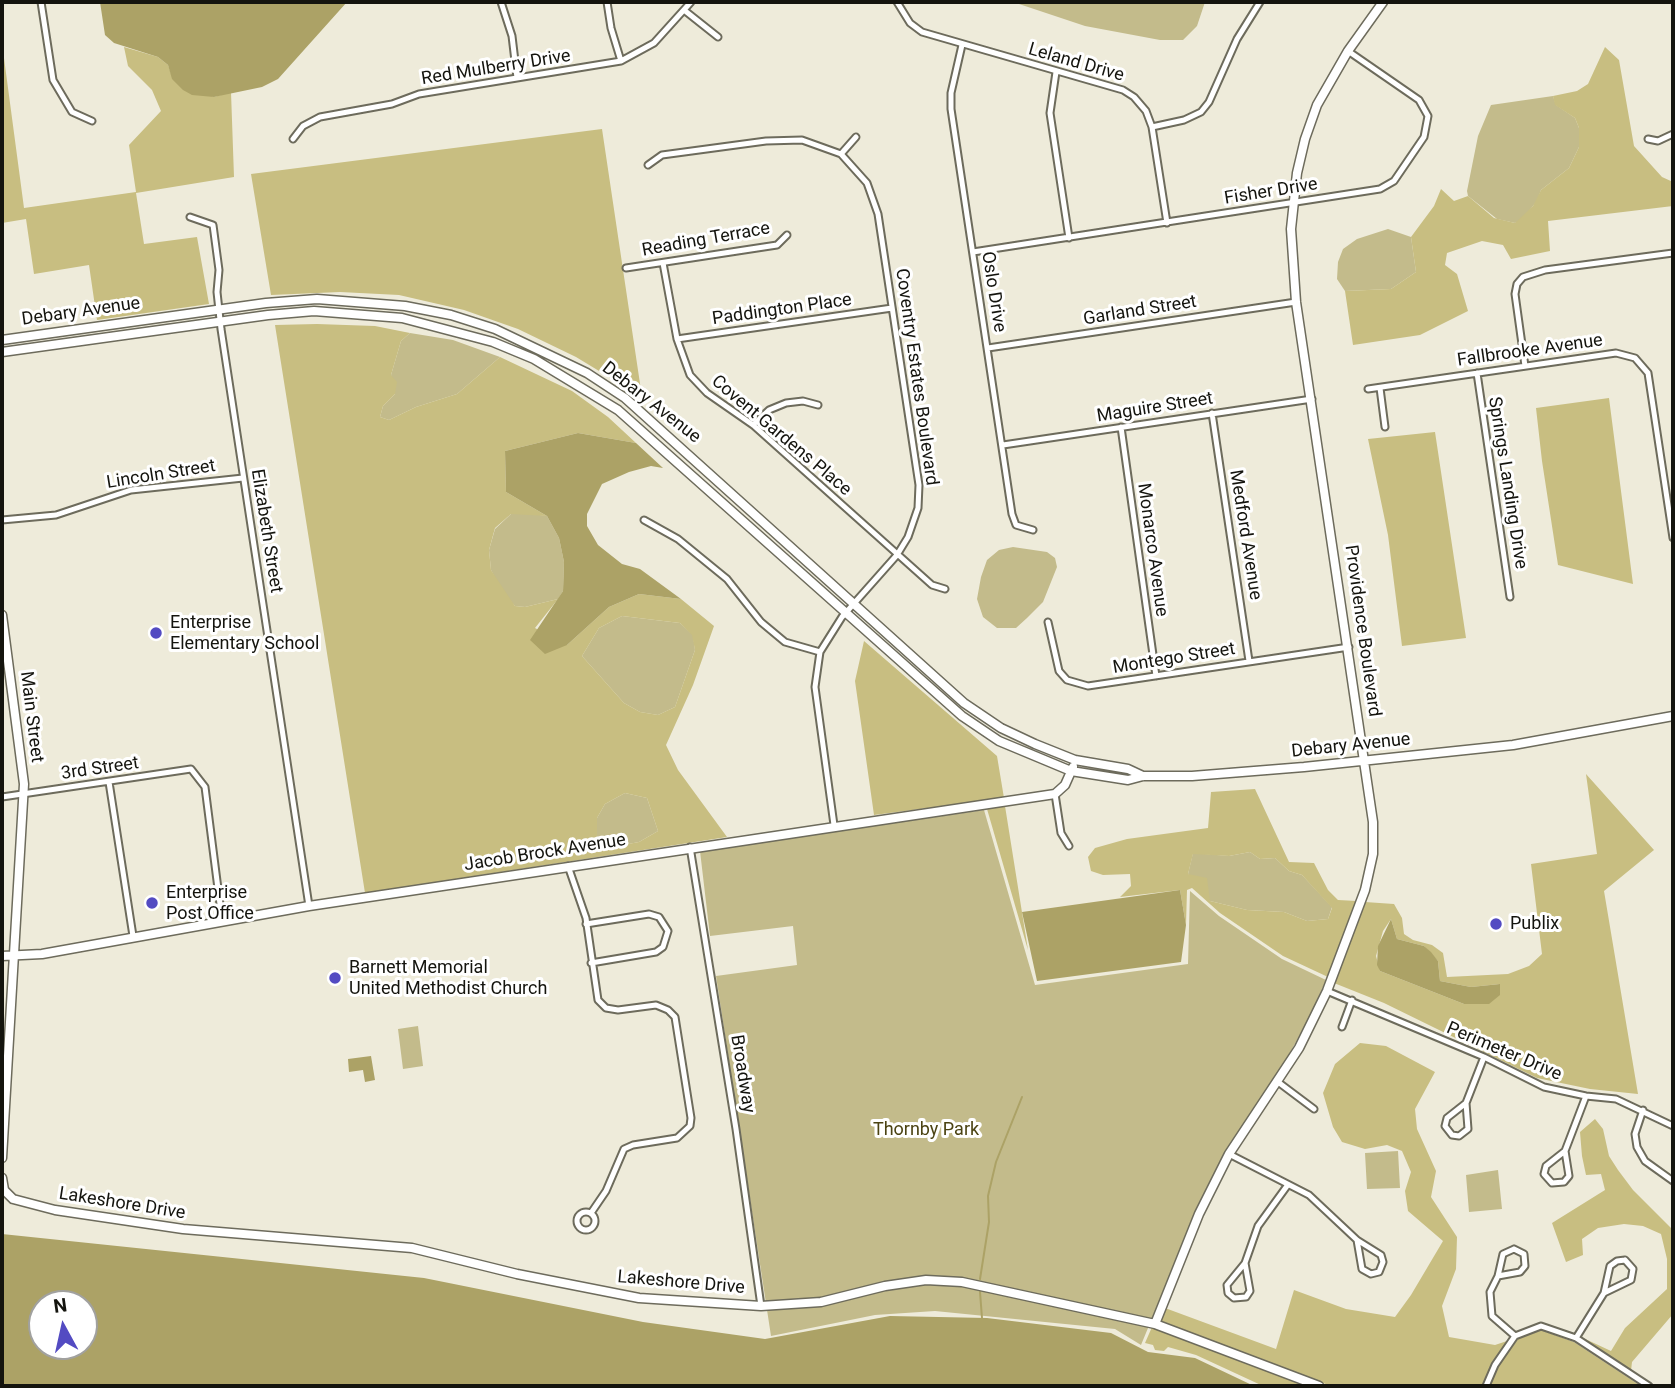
<!DOCTYPE html>
<html>
<head>
<meta charset="utf-8">
<style>
	body { margin:0 }
	#map { position:relative; width:1675px; height:1388px; overflow:hidden; background:#eeebda; font-family:Roboto,sans-serif }
	canvas { display:block }
	.frame { position:absolute; inset:0; border:4px solid #14140e; pointer-events:none }
	.north { position:absolute; left:28px; top:1290px; width:70px; height:70px; box-sizing:border-box; background:#fff; border:2px solid #a1a19f; border-radius:50%; rotate:352deg; font-size:19px; font-weight:700; line-height:28px; text-align:center; color:#14140e }
	.north::after { content:''; display:block; margin:auto; width:24px; height:32px; background:#534bc2; clip-path:polygon(50% 0,100% 100%,50% 72%,0 100%) }
</style>
</head>
<body>
<div id="map">
<canvas width="1675" height="1388"></canvas>
<div class="frame"></div>
<div class="north">N</div>
</div>
<script>
const ctx = document.querySelector('canvas').getContext('2d');
ctx.lineJoin = 'round';
function paint(path, color) {
  ctx.fillStyle = color;
  ctx.fill(path, 'evenodd');
}
function toPath(rows) {
  const path = new Path2D();
  for (const r of rows) {
    if (r.length === 3) {
      path.moveTo(r[0] + r[2], r[1]);
      path.arc(r[0], r[1], r[2], 0, 2 * Math.PI);
      continue;
    }
    path.moveTo(r[0], r[1]);
    for (let i = 2; i < r.length; i += 2) path.lineTo(r[i], r[i + 1]);
  }
  return path;
}
function trace(path, color, width, dash) {
  ctx.strokeStyle = color;
  ctx.lineWidth = width;
  ctx.lineCap = dash ? 'butt' : 'round';
  ctx.setLineDash(dash || []);
  ctx.stroke(path);
}
function label(font, color, halo, rows, align = 'center') {
  ctx.font = font + ' Roboto,sans-serif';
  ctx.lineWidth = 6;
  ctx.setLineDash([]);
  ctx.textBaseline = 'middle';
  ctx.strokeStyle = halo;
  ctx.fillStyle = color;
  for (const [text, x, y, turn = 0] of rows) {
    ctx.save();
    ctx.translate(x, y);
    ctx.rotate((+turn || 0) * Math.PI / 180);
    ctx.textAlign = isNaN(turn) ? turn : align;
    if (halo) ctx.strokeText(text, 0, 0);
    ctx.fillText(text, 0, 0);
    ctx.restore();
  }
}
paint(toPath([
	[1013,2,1205,2,1197,26,1183,40,1160,40,1085,26],
	[1553,96,1556,105,1575,118,1579,128,1579,147,1569,168,1541,190,1537,201,1521,221,1515,223,1497,219,1468,196,1467,191,1478,136,1491,105],
	[1388,229,1411,237,1416,272,1391,289,1345,291,1337,279,1338,262,1343,249,1357,239],
	[410,333,453,340,500,357,457,394,416,407,389,420,380,417,383,406,395,394,391,375,401,341],
	[525,513,547,516,559,538,564,562,563,591,558,599,525,607,515,606,502,592,491,570,489,550,495,529,511,514],
	[1013,547,1047,552,1055,558,1057,567,1043,602,1027,618,1016,628,997,628,983,617,977,599,981,577,987,560,999,550],
	[622,616,680,623,693,635,695,650,675,707,658,715,640,712,624,703,582,656,599,628],
	[625,793,647,798,658,831,639,842,607,848,597,843,597,818,605,804],
	[984,810,1035,985,1188,964,1190,891,1219,916,1282,959,1326,980,1308,1020,1179,1253,1141,1345,1115,1329,935,1311,875,1315,771,1336,716,976,797,965,793,926,710,936,700,851],
	[1250,852,1260,859,1275,858,1289,871,1302,875,1332,907,1328,919,1307,921,1284,912,1247,910,1210,901,1188,874,1193,853,1229,856],
	[418,1026,423,1066,403,1069,398,1029],
	[1398,1151,1400,1188,1367,1189,1365,1153],
	[1498,1170,1502,1209,1469,1212,1466,1175]
]), '#c3bb8b');
paint(toPath([
	[2,43,24,208,136,192,129,145,161,111,152,90,128,66,124,47,158,57,168,65,173,79,214,97,231,92,234,177,136,193,144,244,197,237,209,304,97,320,89,265,34,274,26,219,2,223],
	[1605,47,1619,60,1634,146,1662,177,1673,182,1673,206,1548,221,1550,251,1511,259,1503,245,1482,241,1447,253,1445,265,1457,274,1468,311,1420,335,1353,345,1345,291,1391,289,1416,272,1411,237,1434,206,1441,189,1454,201,1468,196,1494,218,1515,223,1533,206,1541,190,1569,168,1579,147,1579,128,1575,118,1555,105,1553,96,1577,91,1588,84],
	[602,129,642,397,576,357,518,329,464,310,399,295,340,292,271,295,251,174],
	[317,324,375,326,410,333,401,341,391,375,397,382,395,394,383,406,380,417,389,420,416,407,457,394,500,357,572,391,608,417,636,443,578,433,505,451,506,492,547,516,511,514,495,528,489,550,491,570,515,606,525,607,558,599,535,628,567,645,609,607,639,594,681,599,714,626,693,685,666,745,678,770,727,837,365,893,275,325],
	[622,616,680,623,692,635,695,650,675,707,658,715,640,712,624,703,582,656,599,628],
	[625,793,647,798,658,831,639,842,606,848,597,842,597,818,605,804],
	[1609,398,1633,584,1558,565,1542,461,1536,408],
	[1435,432,1466,638,1402,646,1388,535,1368,439],
	[864,641,997,756,1004,798,874,815,855,681],
	[1586,774,1654,850,1604,891,1638,1094,1590,1089,1537,1078,1384,1003,1334,983,1365,902,1394,904,1402,918,1404,934,1413,940,1432,945,1443,953,1447,977,1508,974,1529,966,1542,954,1531,864,1597,854],
	[1391,919,1397,939,1424,946,1438,961,1440,981,1471,987,1500,984,1464,1004,1380,971,1376,956,1383,931],
	[1255,789,1289,862,1314,863,1328,890,1338,900,1357,901,1328,977,1283,956,1220,913,1192,888,1187,890,1186,925,1180,890,1120,897,1131,886,1130,874,1103,875,1091,871,1088,857,1095,848,1127,839,1208,828,1211,792],
	[1250,852,1260,859,1275,858,1289,871,1302,875,1332,908,1328,919,1307,921,1284,912,1247,910,1210,901,1207,878,1188,874,1193,854,1229,856],
	[1005,806,1028,950,987,809],
	[1360,1043,1386,1046,1435,1072,1415,1109,1417,1129,1436,1171,1431,1197,1457,1237,1456,1269,1442,1306,1449,1337,1495,1345,1507,1341,1492,1363,1483,1386,1331,1386,1160,1321,1165,1308,1276,1349,1294,1290,1346,1309,1395,1317,1411,1295,1443,1241,1408,1211,1405,1191,1411,1172,1402,1151,1387,1145,1365,1149,1342,1142,1333,1127,1323,1093,1335,1064],
	[1595,1119,1603,1129,1609,1156,1618,1170,1633,1190,1673,1230,1673,1314,1632,1362,1631,1371,1581,1337,1611,1351,1625,1328,1667,1289,1667,1259,1661,1234,1643,1226,1624,1224,1598,1228,1582,1239,1583,1255,1566,1262,1552,1223,1605,1190,1601,1174,1586,1175,1582,1156,1580,1132],
	[1152,1327,1190,1340,1308,1386,1263,1386,1196,1355,1168,1347,1164,1351,1155,1350,1153,1345,1145,1343],
	[1541,1330,1574,1342,1641,1386,1490,1386,1498,1367,1518,1339]
]), '#c8be81');
paint(toPath([
	[100,2,347,2,278,79,262,87,214,97,192,95,183,90,172,79,168,65,158,57,114,43,105,35],
	[578,433,636,443,663,468,651,466,629,472,602,484,587,514,587,526,598,545,622,564,640,569,681,599,639,594,609,607,567,645,545,654,530,640,563,591,564,562,559,538,547,516,506,492,505,451],
	[1180,890,1186,925,1181,962,1037,981,1022,912],
	[1391,919,1397,939,1424,946,1431,952,1438,961,1440,981,1471,987,1500,984,1500,995,1489,1004,1464,1004,1380,971,1377,965,1378,946],
	[371,1056,375,1080,365,1082,363,1070,349,1072,348,1059],
	[2,1234,424,1278,643,1322,765,1339,890,1316,987,1318,1111,1333,1148,1352,1195,1358,1254,1386,2,1386],
	[84,1304,84,1346,42,1346,42,1304]
]), '#aca266');
trace(toPath([
	[980,1279,989,1222,988,1196,996,1162,1022,1097],
	[980,1292,982,1318]
]), '#aca266', 2);
const street = toPath([
	[41,2,53,80,72,112,92,121],
	[501,2,512,36,517,78],
	[607,2,611,28,621,61],
	[897,2,910,23,922,32,1123,90,1134,97,1146,111,1152,127,1167,223],
	[684,10,718,37],
	[962,45,951,93,951,109,1012,514,1016,525,1033,530],
	[1056,72,1050,113,1069,238],
	[1152,127,1184,120,1201,112,1209,102,1237,39,1260,2],
	[293,139,303,126,320,117,392,104,419,94,621,61,654,43,691,2],
	[1648,139,1658,141,1673,134],
	[841,154,856,137],
	[648,165,662,155,766,141,802,140,841,154,867,183,878,214,919,485,918,508,908,537,897,555,842,617,820,652,815,687,834,825],
	[190,217,213,225,219,270,217,292,221,329,309,906],
	[973,252,1380,189,1394,181,1424,137,1428,116,1419,100,1348,51],
	[663,263,677,339,690,375,707,393,753,425,932,585,945,589],
	[626,268,777,245,787,235],
	[677,339,892,308],
	[988,348,1296,302],
	[1525,366,1515,294,1517,284,1523,277,1545,270,1673,253],
	[1477,373,1510,597],
	[1380,388,1385,427],
	[1368,389,1616,353,1635,358,1648,373,1673,538],
	[1212,413,1249,661],
	[753,425,769,410,786,403,803,401,818,405],
	[1121,427,1156,676],
	[1003,445,1312,399],
	[2,520,56,515,131,490,243,478],
	[644,520,678,539,727,579,761,622,785,642,820,652],
	[1048,622,1059,671,1067,680,1088,686,1349,647],
	[109,782,133,936],
	[1055,794,1061,833,1069,846],
	[2,797,191,769,205,787,222,920],
	[690,847,736,1129,761,1306],
	[568,866,586,918,598,1000,606,1008,618,1010,656,1005,668,1010,675,1017,691,1118,690,1126,677,1138,633,1145,624,1149,606,1191,591,1213],
	[586,924,649,914,659,917,668,931,663,947,656,952,591,963],
	[1327,991,1484,1057,1544,1087,1586,1096,1616,1099,1673,1126],
	[1342,1027,1352,1000],
	[1278,1082,1314,1109],
	[1466,1103,1468,1129,1459,1136,1452,1135,1445,1126,1447,1118,1466,1103],
	[1466,1103,1484,1057],
	[1643,1110,1635,1134,1637,1147,1645,1161,1673,1181],
	[1565,1151,1569,1176,1564,1182,1552,1183,1544,1174,1546,1166,1565,1151],
	[1565,1151,1586,1096],
	[1229,1154,1309,1195,1357,1240],
	[586,1221,9],
	[1357,1240,1381,1255,1383,1262,1379,1272,1371,1274,1362,1269,1357,1240],
	[1514,1249,1524,1254,1525,1266,1520,1272,1498,1276,1503,1254,1514,1249],
	[1625,1260,1633,1269,1631,1280,1604,1293,1610,1266,1617,1261,1625,1260],
	[1245,1263,1250,1291,1246,1297,1234,1298,1228,1293,1227,1285,1245,1263],
	[1245,1263,1258,1226,1287,1186],
	[1498,1276,1490,1292,1492,1316,1515,1336],
	[1576,1338,1604,1293],
	[1486,1386,1495,1365,1515,1336,1541,1326,1576,1338,1649,1386]
]);
const secondary = toPath([
	[2,340,266,303,317,299,405,306,451,315,495,329,587,373,625,398,964,703,1001,728,1035,744,1075,760,1128,769,1143,776],
	[2,352,268,315,314,311,402,318,493,342,534,359,618,410,962,716,999,741,1071,771,1128,780,1143,776,1192,776,1304,767,1513,745,1673,716],
	[2,615,24,784,2,1158],
	[2,956,42,954,309,906,1055,794,1065,785,1073,767],
	[2,1178,4,1190,13,1199,55,1210,183,1229,412,1248,517,1274,639,1298,761,1306,821,1302,885,1286,926,1280,962,1282,1155,1324,1319,1386],
	[1155,1324,1199,1214,1229,1154,1299,1048,1327,991,1365,890,1373,854,1373,822,1296,302,1291,229,1297,173,1305,139,1317,105,1348,51,1383,2]
]);
trace(street, '#6d6b5c', 9);
trace(secondary, '#6d6b5c', 11);
trace(street, '#fff', 5);
trace(secondary, '#fff', 8);
for (const [x, y, r, color] of [
	[156,633,7,"#534bc2"],
	[152,903,7,"#534bc2"],
	[1496,924,7,"#534bc2"],
	[335,978,7,"#534bc2"]
]) {
  const dot = new Path2D();
  dot.arc(x, y, r, 0, 2 * Math.PI);
  ctx.fillStyle = color;
  ctx.fill(dot);
  trace(dot, '#fff', 2.5);
}
label('18px', '#14140e', '#fff', [
	["Leland Drive",1076,63,16],
	["Red Mulberry Drive",496,68,-9],
	["Fisher Drive",1271,192,-9],
	["Reading Terrace",706,240,-10],
	["Oslo Drive",993,292,81],
	["Paddington Place",782,310,-8],
	["Garland Street",1140,311,-9],
	["Debary Avenue",81,312,-8],
	["Fallbrooke Avenue",1530,351,-8],
	["Coventry Estates Boulevard",916,377,82],
	["Debary Avenue",651,403,38],
	["Maguire Street",1155,408,-9],
	["Covent Gardens Place",781,436,40],
	["Lincoln Street",161,475,-9],
	["Springs Landing Drive",1507,483,81],
	["Elizabeth Street",266,531,81],
	["Medford Avenue",1245,535,81],
	["Monarco Avenue",1152,550,82],
	["Providence Boulevard",1362,631,82],
	["Montego Street",1174,659,-9],
	["Main Street",31,717,83],
	["Debary Avenue",1351,746,-6],
	["3rd Street",100,769,-8],
	["Jacob Brock Avenue",545,853,-9],
	["Perimeter Drive",1504,1052,23],
	["Broadway",742,1074,81],
	["Lakeshore Drive",122,1204,9],
	["Lakeshore Drive",681,1283,5]
]);
label('18px', '#14140e', '#fff', [
	["Enterprise",170,623],
	["Elementary School",170,644],
	["Enterprise",166,893],
	["Post Office",166,914],
	["Publix",1510,924],
	["Barnett Memorial",349,968],
	["United Methodist Church",349,989]
], 'left');
label('18px', '#4b4313', '#fff', [
	["Thornby Park",926,1130]
]);
</script>
</body>
</html>
